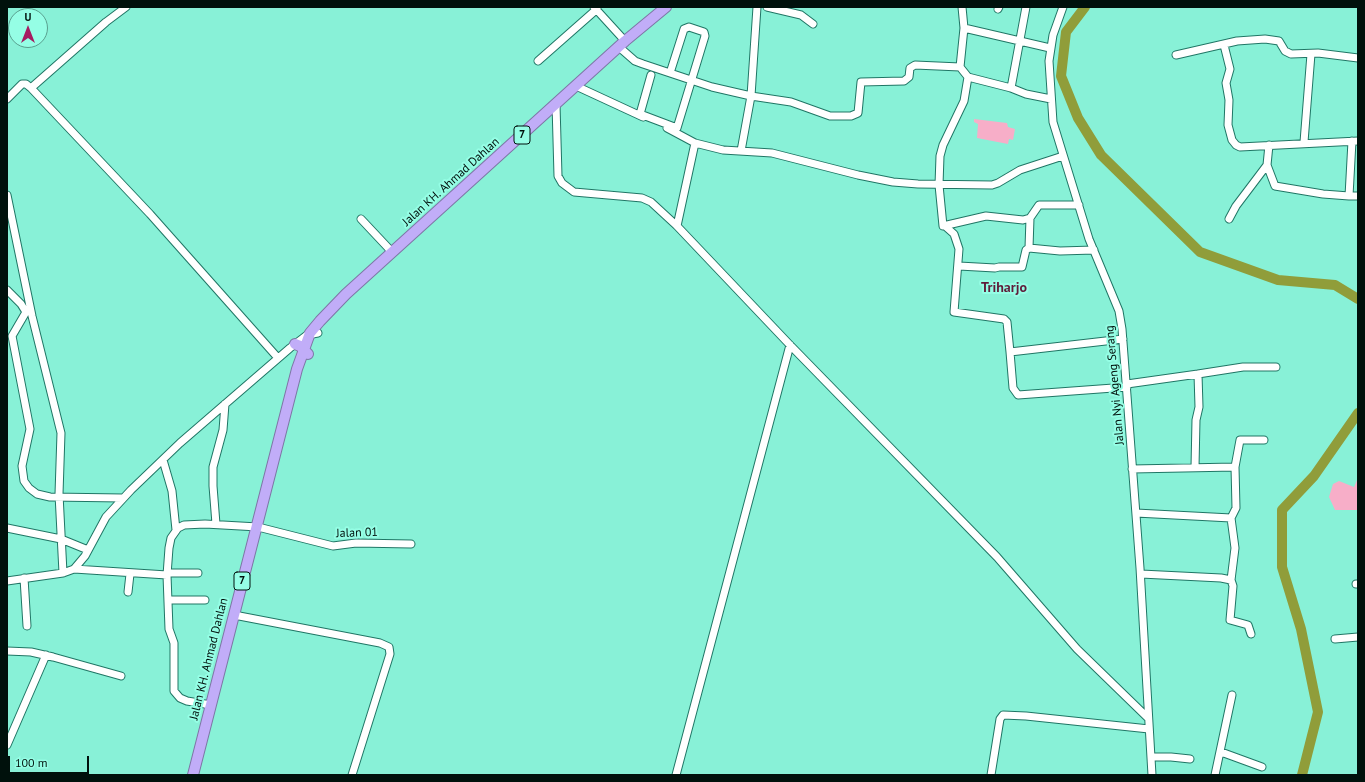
<!DOCTYPE html>
<html>
<head>
<meta charset="utf-8">
<style>
	body { margin:0 }
	#map { position:relative; width:1365px; height:782px; overflow:hidden; background:#88f1d7; font-family:"PT Sans",sans-serif }
	canvas { display:block }
	.frame { position:absolute; inset:0; border:8px solid #00110c; pointer-events:none }
	.north { position:absolute; left:8px; top:8px; width:40px; height:40px; box-sizing:border-box; background:#95fee5; border:1px solid #599f8e; border-radius:50%; rotate:0deg; font-size:11px; font-weight:700; line-height:16px; text-align:center; color:#00110c }
	.north::after { content:''; display:block; margin:auto; width:14px; height:18px; background:#a61b61; clip-path:polygon(50% 0,100% 100%,50% 72%,0 100%) }
	.scale { position:absolute; left:8px; top:756px; width:81px; height:18px; box-sizing:border-box; border:2px solid #00110c; border-top:0; padding-left:5px; font-size:12px; line-height:14px; white-space:nowrap; color:#00110c; -webkit-text-stroke:3px #95fee5; paint-order:stroke }
</style>
</head>
<body>
<div id="map">
<canvas width="1365" height="782"></canvas>
<div class="frame"></div>
<div class="north">U</div>
<div class="scale">100 m</div>
</div>
<script>
const ctx = document.querySelector('canvas').getContext('2d');
ctx.lineJoin = 'round';
function paint(path, color) {
  ctx.fillStyle = color;
  ctx.fill(path, 'evenodd');
}
function toPath(rows) {
  const path = new Path2D();
  for (const r of rows) {
    path.moveTo(r[0], r[1]);
    for (let i = 2; i < r.length; i += 2) path.lineTo(r[i], r[i + 1]);
  }
  return path;
}
function trace(path, color, width, dash) {
  ctx.strokeStyle = color;
  ctx.lineWidth = width;
  ctx.lineCap = dash ? 'butt' : 'round';
  ctx.setLineDash(dash || []);
  ctx.stroke(path);
}
function label(font, color, halo, rows, align = 'center') {
  ctx.font = font + ' "PT Sans",sans-serif';
  ctx.lineWidth = 4;
  ctx.setLineDash([]);
  ctx.textBaseline = 'middle';
  ctx.strokeStyle = halo;
  ctx.fillStyle = color;
  for (const [text, x, y, turn = 0] of rows) {
    ctx.save();
    ctx.translate(x, y);
    ctx.rotate((+turn || 0) * Math.PI / 180);
    ctx.textAlign = isNaN(turn) ? turn : align;
    if (halo) ctx.strokeText(text, 0, 0);
    ctx.fillText(text, 0, 0);
    ctx.restore();
  }
}
paint(toPath([
	[974,119,1007,123,1008,127,1015,129,1013,140,1009,139,1008,144,977,138,978,124,974,122],
	[1358,478,1358,510,1335,510,1329,497,1333,484,1339,481,1354,487]
]), '#f7aec8');
trace(toPath([
	[1085,7,1066,32,1061,76,1078,118,1101,155,1200,252,1278,280,1335,285,1358,299],
	[1302,775,1318,712,1301,629,1282,567,1282,510,1314,476,1358,413]
]), '#909d3a', 10);
const minor = toPath([
	[594,7,625,41],
	[767,7,801,15,813,24],
	[962,7,964,28],
	[1026,7,1011,88,1026,94,1051,99],
	[1063,7,1053,35,1049,61,1053,122,1089,239,1119,311,1122,329,1140,568,1152,775],
	[998,9,999,7],
	[1224,45,1230,69,1226,83,1229,100,1228,125,1232,140,1236,145,1240,147,1358,141],
	[619,47,635,61,643,64,712,87,751,96,757,7],
	[1176,55,1237,41,1265,39,1279,41,1285,51,1291,54,1318,53,1358,58],
	[538,61,597,9],
	[651,75,640,114,677,128,705,36,704,32,689,27,684,29,670,73],
	[968,77,964,101,943,145,940,156,939,185,943,226,986,216,1023,220,1030,218,1039,205,1079,205],
	[576,86,643,117],
	[31,88,150,214,278,358],
	[1011,88,968,77,960,67,964,28,1050,48],
	[7,99,22,84,26,84,31,88,106,22,126,7],
	[556,104,558,176,562,183,574,192,642,198,651,202,677,226,790,345,997,557,1077,649,1148,718],
	[667,128,695,143,677,226],
	[1304,142,1311,54],
	[695,143,723,150,772,153,858,175,893,182,918,184,992,185,998,183,1020,170,1063,156],
	[1269,145,1267,165,1275,186,1323,194,1349,196,1352,141],
	[741,151,751,96,791,102,830,116,851,116,858,113,861,82,904,81,909,77,910,68,915,65,960,67],
	[7,195,32,316,61,433,59,494,63,573],
	[1349,196,1358,196],
	[361,219,392,252],
	[1229,219,1236,206,1267,165],
	[945,226,954,234,959,249,954,312,1004,319,1007,322,1010,352,1123,339],
	[1029,248,1030,218],
	[959,266,995,268,999,267,1022,267,1026,250,1029,248,1060,251,1094,250],
	[7,290,21,304,26,312,12,336,30,429,22,466,24,481,29,488,37,494,50,497,123,498],
	[1010,352,1013,388,1018,395,1127,387],
	[1198,374,1243,367,1276,367],
	[1127,384,1198,374,1199,407,1196,420,1195,467],
	[163,460,172,491,176,530],
	[1235,467,1240,440,1264,440],
	[1132,469,1235,467,1236,508,1231,518,1136,513],
	[1231,518,1235,548,1231,580],
	[216,524,213,486,213,467,223,430,225,404],
	[7,528,61,539,88,550],
	[74,569,167,575],
	[167,573,198,573],
	[1141,574,1221,578,1231,580,1233,586,1230,620,1248,625,1251,634],
	[24,578,27,626],
	[7,581,63,573,74,569,85,556,106,517,131,490,180,443,290,348,307,335,318,333],
	[1356,584,1358,584],
	[128,592,130,574],
	[168,600,205,600],
	[234,615,380,643,389,647,390,654,352,775],
	[1335,639,1358,637],
	[7,651,31,652,53,657,121,676],
	[211,705,187,701,180,698,174,691,174,643,169,629,167,575,169,548,171,538,178,528,184,525,205,524,258,527,333,546,356,543,411,544],
	[7,745,46,655],
	[1221,752,1262,767],
	[1151,757,1171,757,1190,759],
	[676,775,790,345],
	[991,775,1000,719,1003,715,1026,716,1149,729],
	[1215,775,1232,695]
]);
const highway = toPath([
	[295,344,300,346,308,354],
	[193,775,297,369,310,333,320,321,346,294,625,41,666,7]
]);
trace(minor, '#207665', 9);
trace(highway, '#7d76a5', 12);
trace(minor, '#fff', 7);
trace(highway, '#c1adf8', 10);
for (const [x, y, w] of [
	[522,135,16],
	[242,581,16]
]) {
  const box = new Path2D();
  box.roundRect(x - w / 2, y - 9, w, 18, 3);
  ctx.fillStyle = '#95fee5';
  ctx.fill(box);
  trace(box, '#00110c', 1);
}
label('bold 11px', '#00110c', null, [
	["7",522,135],
	["7",242,581]
]);
label('12px', '#00110c', '#95fee5', [
	["Jalan KH. Ahmad Dahlan",451,182,-42],
	["Jalan Nyi Ageng Serang",1115,385,-95],
	["Jalan 01",357,533,-2],
	["Jalan KH. Ahmad Dahlan",209,659,-76]
]);
label('bold 14px', '#5f1d3a', '#95fee5', [
	["Triharjo",1004,288]
]);
</script>
</body>
</html>
